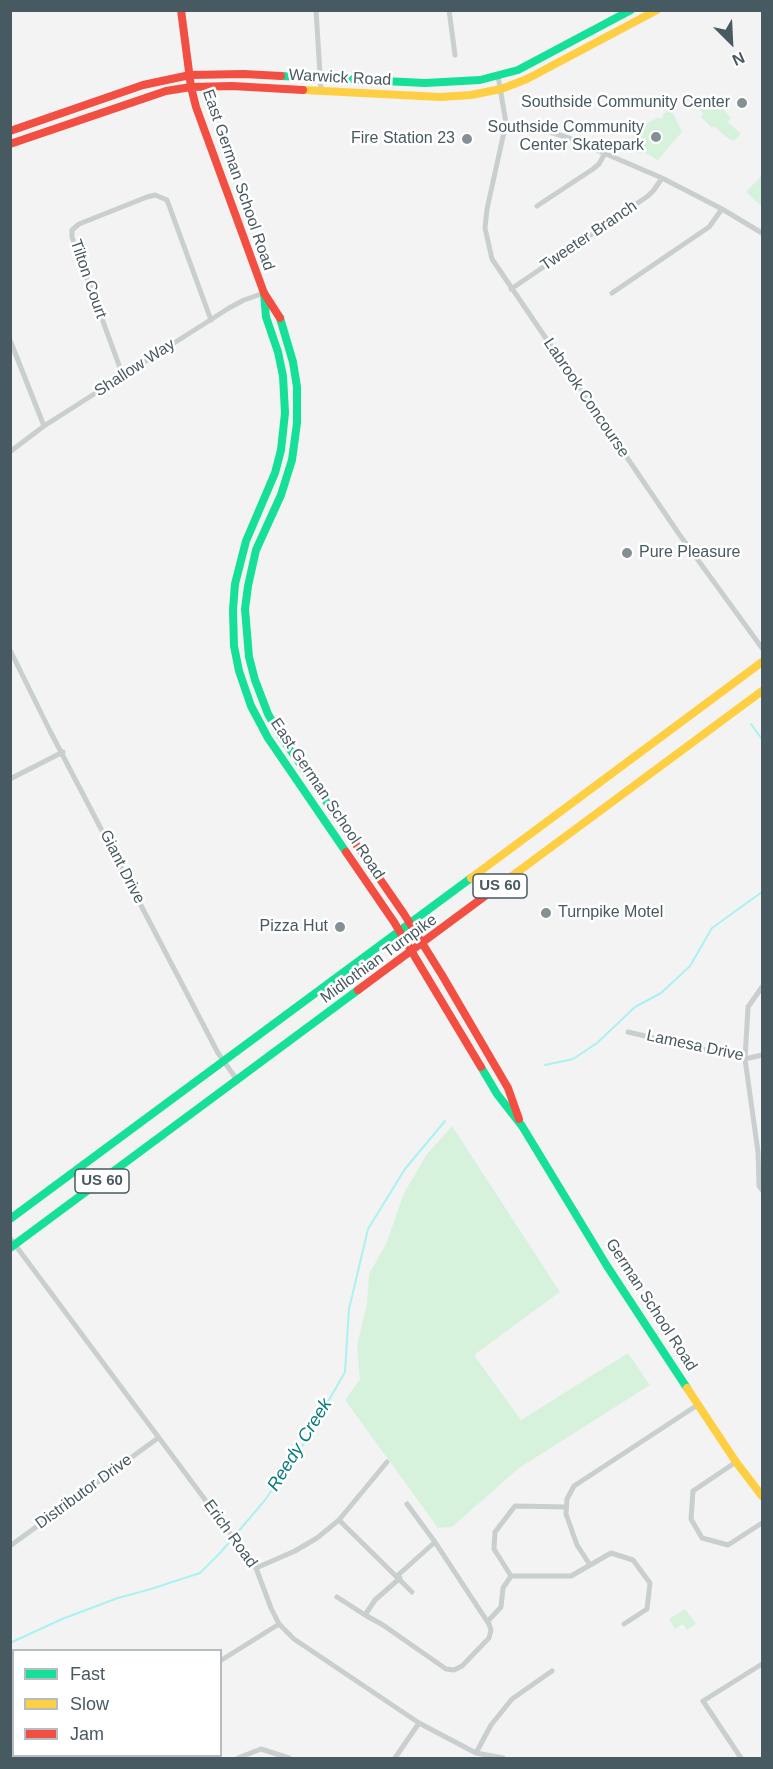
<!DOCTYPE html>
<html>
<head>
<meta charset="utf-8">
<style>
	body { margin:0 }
	#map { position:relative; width:773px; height:1769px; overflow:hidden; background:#f3f3f3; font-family:Helvetica,sans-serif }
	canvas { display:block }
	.frame { position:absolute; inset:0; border:12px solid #485a61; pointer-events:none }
	.legend { position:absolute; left:12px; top:1649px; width:210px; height:108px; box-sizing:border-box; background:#fff; border:2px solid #b6bdc0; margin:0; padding:8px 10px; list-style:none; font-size:18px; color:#485a61 }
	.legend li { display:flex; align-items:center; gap:12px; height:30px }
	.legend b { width:30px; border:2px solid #b6bdc0 }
	.north { position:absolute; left:701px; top:12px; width:60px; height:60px; -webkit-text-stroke:4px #fff; paint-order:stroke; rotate:156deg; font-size:16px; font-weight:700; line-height:24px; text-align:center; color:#485a61 }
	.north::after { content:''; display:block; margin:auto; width:21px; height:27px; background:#485a61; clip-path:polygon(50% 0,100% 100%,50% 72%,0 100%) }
</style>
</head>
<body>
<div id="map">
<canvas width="773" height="1769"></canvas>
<div class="frame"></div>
<ul class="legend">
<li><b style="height:8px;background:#16e098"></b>Fast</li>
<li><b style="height:8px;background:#ffcf43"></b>Slow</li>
<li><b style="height:8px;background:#f24e42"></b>Jam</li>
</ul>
<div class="north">N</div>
</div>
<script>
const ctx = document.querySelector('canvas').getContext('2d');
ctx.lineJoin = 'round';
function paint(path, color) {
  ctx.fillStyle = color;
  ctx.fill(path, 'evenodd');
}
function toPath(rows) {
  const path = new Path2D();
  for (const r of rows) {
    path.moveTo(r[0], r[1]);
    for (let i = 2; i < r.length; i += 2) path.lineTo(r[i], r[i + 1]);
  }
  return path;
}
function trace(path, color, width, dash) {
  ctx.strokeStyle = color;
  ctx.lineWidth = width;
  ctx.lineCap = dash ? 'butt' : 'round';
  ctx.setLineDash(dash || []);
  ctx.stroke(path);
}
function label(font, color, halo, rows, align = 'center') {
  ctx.font = font + ' Helvetica,sans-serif';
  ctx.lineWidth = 5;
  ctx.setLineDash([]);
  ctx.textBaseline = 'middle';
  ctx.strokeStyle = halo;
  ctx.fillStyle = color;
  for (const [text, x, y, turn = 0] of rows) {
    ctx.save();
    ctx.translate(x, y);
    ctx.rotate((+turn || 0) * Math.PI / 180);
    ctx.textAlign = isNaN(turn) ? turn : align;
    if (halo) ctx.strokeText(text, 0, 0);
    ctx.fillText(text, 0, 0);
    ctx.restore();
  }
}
paint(toPath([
	[706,98,714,98,731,118,728,122,741,134,734,141,726,137,714,126,712,128,701,117,703,114,698,107],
	[669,108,675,117,682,132,658,160,644,152,639,154,633,151,626,141,641,132,644,128,643,125,659,117,660,119,663,118,663,115],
	[762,175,762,207,746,192],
	[452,1126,560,1292,474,1355,521,1420,628,1353,650,1385,519,1468,452,1527,438,1528,345,1400,360,1379,357,1345,367,1304,369,1274,386,1244,404,1193,427,1154],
	[685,1609,696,1624,687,1630,683,1624,675,1629,669,1619]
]), '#d7f2dc');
trace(toPath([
	[751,724,762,739],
	[545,1065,573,1059,597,1043,635,1007,661,993,690,966,712,928,762,892],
	[10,1643,62,1619,118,1598,151,1589,200,1573,220,1553,265,1500,305,1442,345,1372,349,1309,368,1229,405,1169,445,1121]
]), '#aaf2f1', 2);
trace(toPath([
	[316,10,321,90],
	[449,10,455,55],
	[498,76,506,123,528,125,569,138,662,178,722,209,762,233],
	[506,123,487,209,485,228,492,259,679,534,762,648],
	[537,206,593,169,599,164,605,153],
	[511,289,648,196,654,190,662,178],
	[612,293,709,227,722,209],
	[10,340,44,426],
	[123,376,72,237,72,230,79,224,147,197,155,195,167,200,211,320],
	[11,451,44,426,229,308,244,300,264,293],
	[10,650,50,731,218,1053,237,1080],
	[10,779,63,752],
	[762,987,748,1007,745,1059,758,1152,759,1186,762,1190],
	[628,1032,745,1059,762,1055],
	[10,1238,256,1568,271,1608,279,1624,294,1639,419,1723,476,1753,503,1758],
	[736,1462,693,1491,691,1519,702,1538,728,1545,762,1523],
	[407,1504,435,1542],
	[566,1507,515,1506,495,1532,494,1549,511,1576,571,1576,611,1553,633,1560,650,1583,647,1609,624,1624],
	[339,1520,412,1592],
	[10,1546,158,1438],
	[590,1565,577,1545,566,1514,567,1499,574,1486,699,1404],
	[256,1568,295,1551,317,1538,339,1520,387,1462],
	[397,1576,435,1542,489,1624,491,1630,489,1638,462,1666,454,1670,446,1669,383,1625,365,1615,375,1600,400,1578],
	[337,1597,365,1615],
	[488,1621,501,1607,503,1588,511,1576],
	[220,1661,279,1624],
	[476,1753,491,1725,512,1699,552,1671],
	[238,1758,261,1749,289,1758],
	[395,1758,419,1723],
	[741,1758,703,1701,762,1664]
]), '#c9cecf', 5);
trace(toPath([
	[281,76,425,83,480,80,518,70,631,10],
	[264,293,266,317,278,352,283,376,285,413,281,450,275,473,246,541,235,584,233,610,234,646,239,671,251,706,268,738,346,852],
	[280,318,293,362,297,387,297,423,292,460,281,495,256,550,248,586,245,609,249,657,255,680,268,714,280,735,344,827],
	[481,1067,497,1094,522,1126,607,1266,687,1388],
	[10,1219,471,878],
	[10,1248,358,990]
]), '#16e098', 8);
trace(toPath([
	[303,90,440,97,471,95,501,89,527,79,657,10],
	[471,878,762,662],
	[508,879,762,691],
	[687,1388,736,1462,762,1496]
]), '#ffcf43', 8);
trace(toPath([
	[181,10,191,87,196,107,264,293,280,318],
	[10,131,143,85,190,75,244,74,281,76],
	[10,144,166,91,191,87,232,86,303,90],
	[344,827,404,914,442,975,508,1088,519,1119],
	[346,852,394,922,481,1067],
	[358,990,508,879]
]), '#f24e42', 8);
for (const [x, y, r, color] of [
	[742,103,6,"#849094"],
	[656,137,6,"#849094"],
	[467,139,6,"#849094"],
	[627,553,6,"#849094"],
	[546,913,6,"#849094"],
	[340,927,6,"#849094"]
]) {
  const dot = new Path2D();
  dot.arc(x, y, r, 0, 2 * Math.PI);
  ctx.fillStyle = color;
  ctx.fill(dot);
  trace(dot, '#fff', 2);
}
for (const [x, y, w] of [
	[500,886,54],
	[102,1181,54]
]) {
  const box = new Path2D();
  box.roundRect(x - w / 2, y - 12, w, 24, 4.5);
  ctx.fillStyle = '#fff';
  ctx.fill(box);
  trace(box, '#485a61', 1.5);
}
label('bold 15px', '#485a61', null, [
	["US 60",500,886],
	["US 60",102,1181]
]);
label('16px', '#485a61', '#fff', [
	["Warwick Road",340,78,3],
	["East German School Road",238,180,71],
	["Tweeter Branch",589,236,-34],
	["Tilton Court",88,279,71],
	["Shallow Way",135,368,-33],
	["Labrook Concourse",586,398,56],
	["East German School Road",327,799,56],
	["Giant Drive",122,867,63],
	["Midlothian Turnpike",379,959,-36],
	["Lamesa Drive",695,1046,12],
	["German School Road",651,1305,57],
	["Distributor Drive",84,1492,-36],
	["Erich Road",230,1534,54]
]);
label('16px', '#485a61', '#fff', [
	["Southside Community Center",730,103],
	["Southside Community",644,128],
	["Center Skatepark",644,146],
	["Fire Station 23",455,139],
	["Pure Pleasure",639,553,"left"],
	["Turnpike Motel",558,913,"left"],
	["Pizza Hut",328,927]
], 'right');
label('italic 18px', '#097d7c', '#fff', [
	["Reedy Creek",300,1445,-58]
]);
</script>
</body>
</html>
